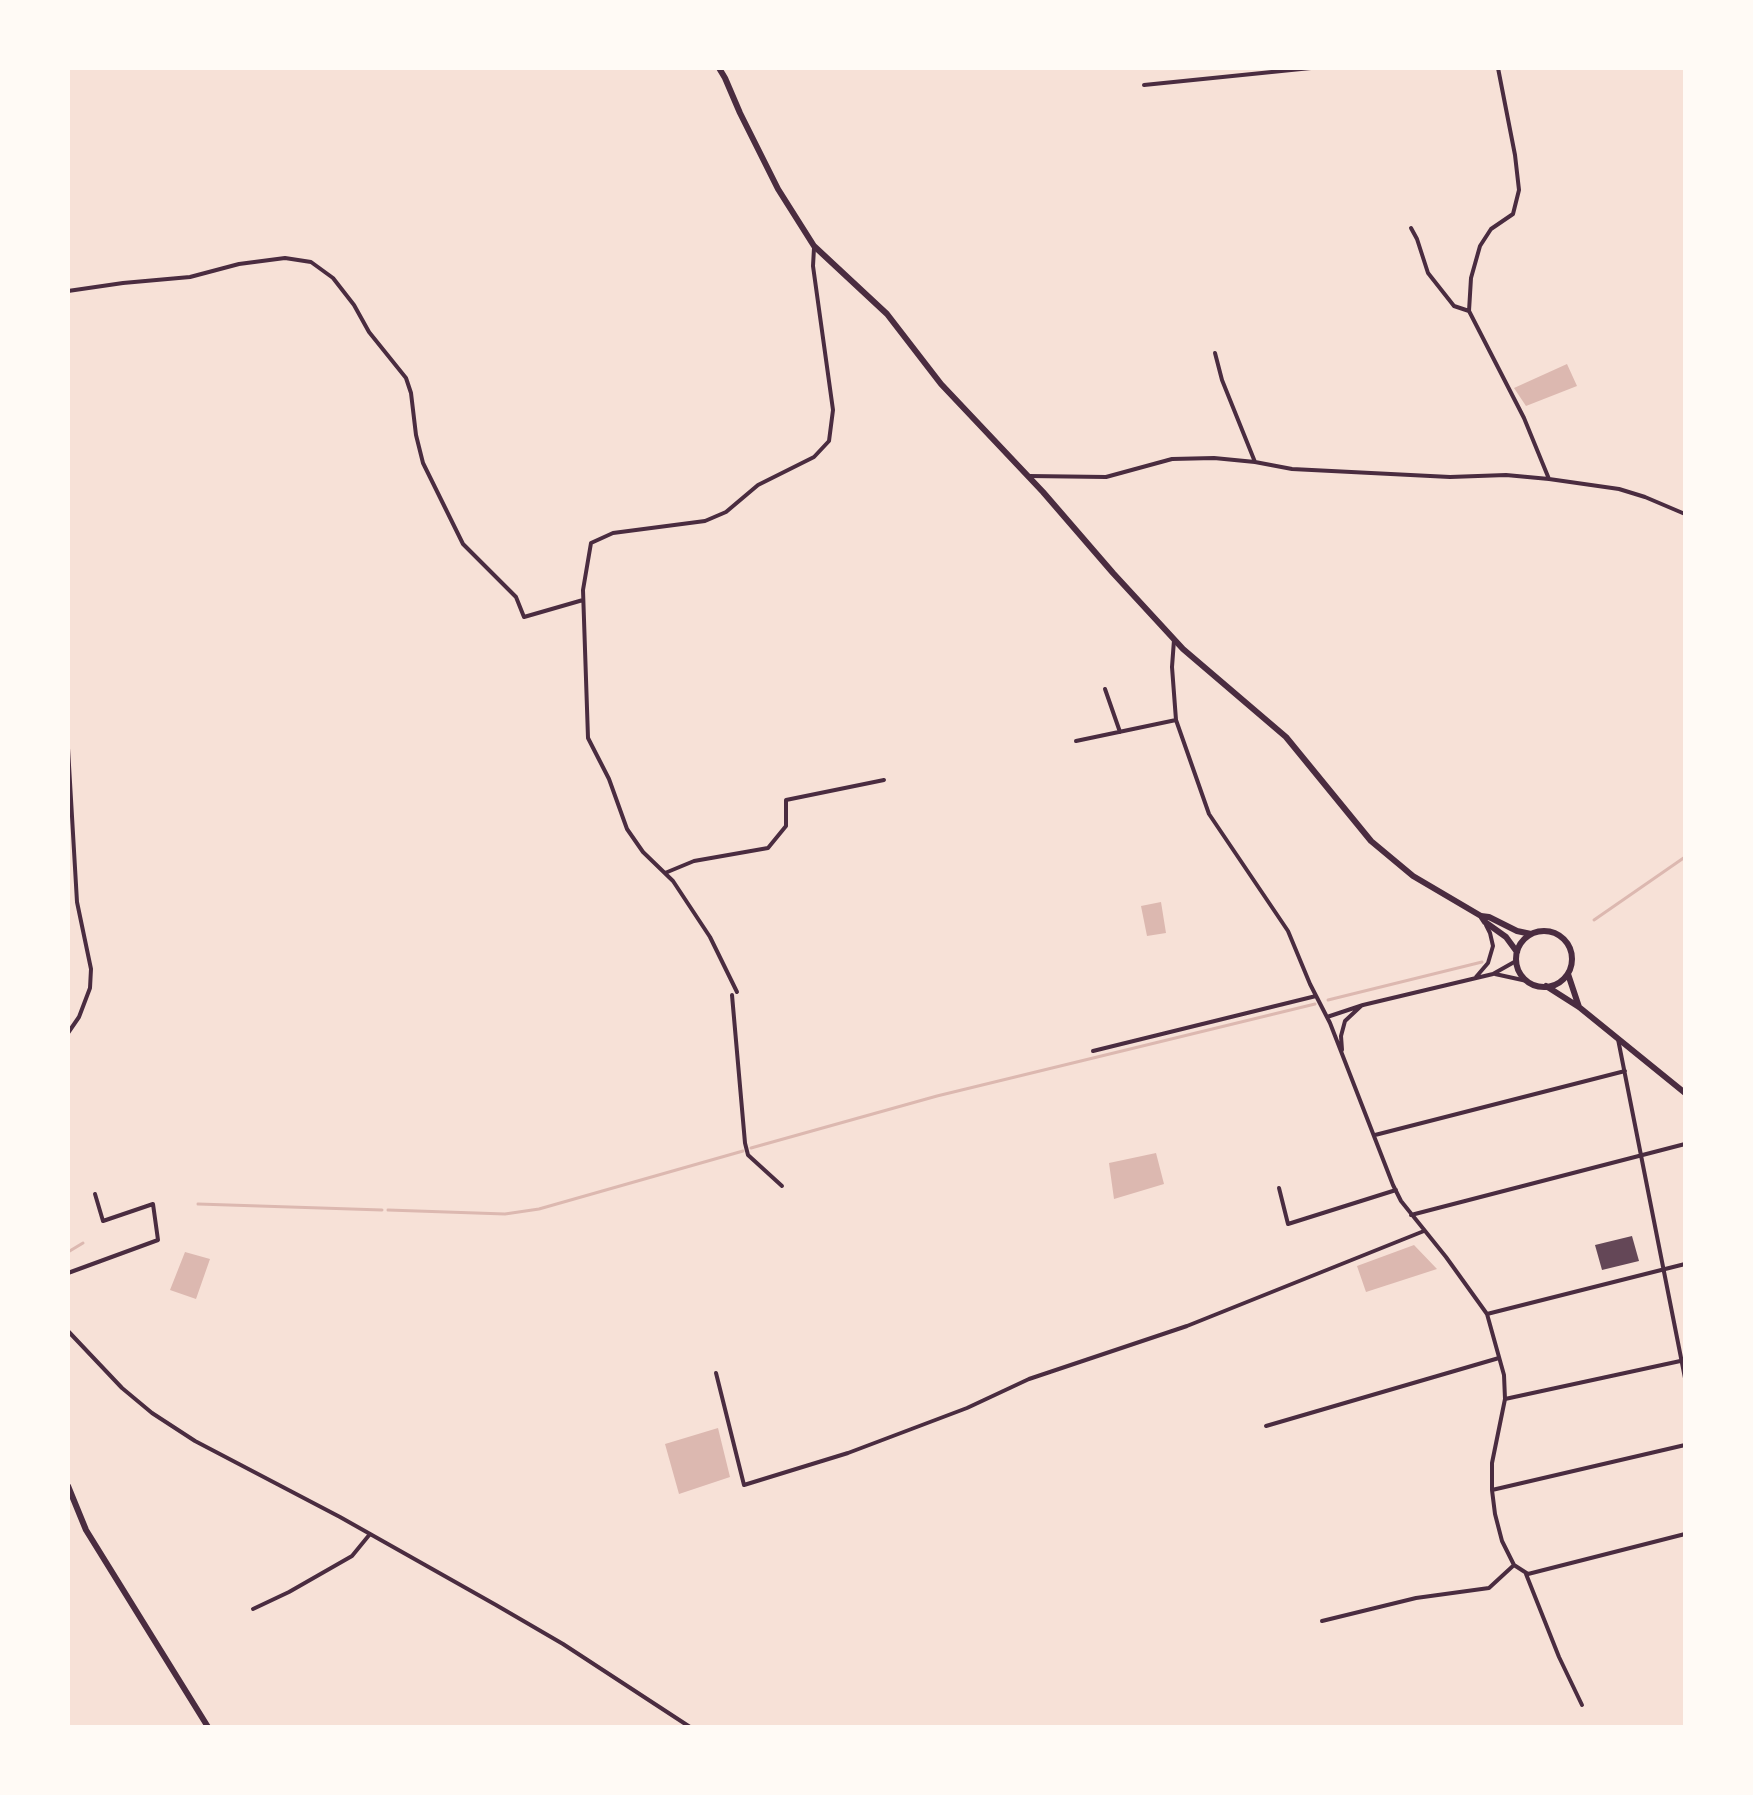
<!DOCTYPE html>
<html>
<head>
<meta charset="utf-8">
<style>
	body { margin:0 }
	#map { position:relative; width:1753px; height:1795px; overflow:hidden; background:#f7e1d7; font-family:"Fira Sans Condensed",sans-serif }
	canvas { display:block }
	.frame { position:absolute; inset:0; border:70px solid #fffaf5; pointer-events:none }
</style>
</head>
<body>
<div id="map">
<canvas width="1753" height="1795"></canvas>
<div class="frame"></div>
</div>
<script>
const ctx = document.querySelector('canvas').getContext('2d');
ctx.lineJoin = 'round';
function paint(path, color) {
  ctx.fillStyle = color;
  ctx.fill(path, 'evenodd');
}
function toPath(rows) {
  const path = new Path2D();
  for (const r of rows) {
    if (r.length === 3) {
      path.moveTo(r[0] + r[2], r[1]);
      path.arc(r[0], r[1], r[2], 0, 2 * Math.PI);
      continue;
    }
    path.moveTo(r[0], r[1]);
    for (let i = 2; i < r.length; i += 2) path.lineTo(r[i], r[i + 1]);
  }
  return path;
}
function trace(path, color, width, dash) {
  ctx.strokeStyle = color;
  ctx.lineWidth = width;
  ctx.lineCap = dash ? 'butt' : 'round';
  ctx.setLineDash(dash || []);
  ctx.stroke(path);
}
paint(toPath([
	[1567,364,1577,386,1526,406,1514,388],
	[1161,902,1166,933,1147,936,1141,906],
	[1156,1153,1164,1184,1114,1199,1109,1163],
	[1414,1245,1437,1269,1366,1292,1357,1266],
	[185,1252,210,1259,196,1299,170,1290],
	[718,1428,730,1477,679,1494,665,1444]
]), '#dcb8b0');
trace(toPath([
	[1594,920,1685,857],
	[1328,1000,1482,962],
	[751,1148,937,1096,1315,1004],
	[198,1204,382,1210],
	[388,1210,505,1214,539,1209,743,1151],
	[68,1252,83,1243]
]), '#dcb8b0', 3);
paint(toPath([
	[1632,1236,1639,1261,1602,1270,1595,1245]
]), '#644757');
trace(toPath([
	[1498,68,1515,155,1519,190,1513,214,1491,229,1480,246,1471,278,1469,311,1524,418,1549,479],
	[1144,85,1311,68],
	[1411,228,1417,239,1428,273,1454,306,1469,311],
	[68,291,123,283,190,277,239,264,285,258,311,262,333,278,354,305,369,332,406,378,411,393,416,435,423,463,463,544,516,597,524,617,583,600],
	[1215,353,1222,380,1255,462],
	[1029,476,1106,477,1172,459,1214,458,1255,462,1292,469,1450,477,1506,475,1549,479,1619,489,1645,497,1685,514],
	[1174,640,1172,667,1176,720,1209,814,1288,931,1310,984,1330,1023,1393,1185,1401,1201,1446,1257,1487,1314,1504,1375,1505,1399,1492,1463,1492,1490,1495,1514,1502,1541,1514,1565,1528,1574,1685,1534],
	[1105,689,1120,732],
	[1076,741,1176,720],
	[68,748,77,902,91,969,90,988,79,1017,68,1033],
	[665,873,694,861,768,848,786,826,786,800,884,780],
	[1495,974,1527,981],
	[1476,977,1488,963,1493,946,1490,933,1486,925],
	[737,992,710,937,673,881,643,852,627,829,609,779,588,738,583,590,591,543,613,533,705,521,726,512,758,485,814,457,829,441,833,410,813,266,814,248],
	[732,995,745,1143,748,1155,782,1186],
	[1327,1017,1363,1005,1493,974,1516,961],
	[1618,1039,1685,1378],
	[1342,1050,1341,1036,1345,1021,1361,1006],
	[1093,1051,1316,996],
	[1375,1135,1625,1071],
	[1279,1188,1288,1224,1396,1190],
	[1411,1215,1685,1144],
	[68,1273,158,1240,153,1204,103,1221,95,1194],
	[1487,1314,1685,1264],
	[68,1331,122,1388,152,1413,195,1441,340,1517,496,1605,563,1644,690,1727],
	[716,1373,744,1485,848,1453,967,1408,1029,1379,1187,1326,1424,1231],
	[1505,1399,1685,1360],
	[1266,1426,1499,1358],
	[1492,1490,1685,1445],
	[1526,1574,1559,1657,1582,1705],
	[253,1609,289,1592,352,1556,370,1534],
	[1322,1621,1416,1598,1489,1588,1514,1565]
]), '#4a2c40', 4);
trace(toPath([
	[719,68,725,78,740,113,778,189,814,246,887,314,941,384,1043,492,1113,573,1183,649,1286,737,1371,841,1413,876,1481,916,1489,917,1517,931,1531,934],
	[1481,916,1485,922,1506,937,1517,952],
	[1544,959,28],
	[1568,974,1579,1007],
	[1546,986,1579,1007,1685,1093],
	[68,1486,86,1530,208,1727]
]), '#4a2c40', 6);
</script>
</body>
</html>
